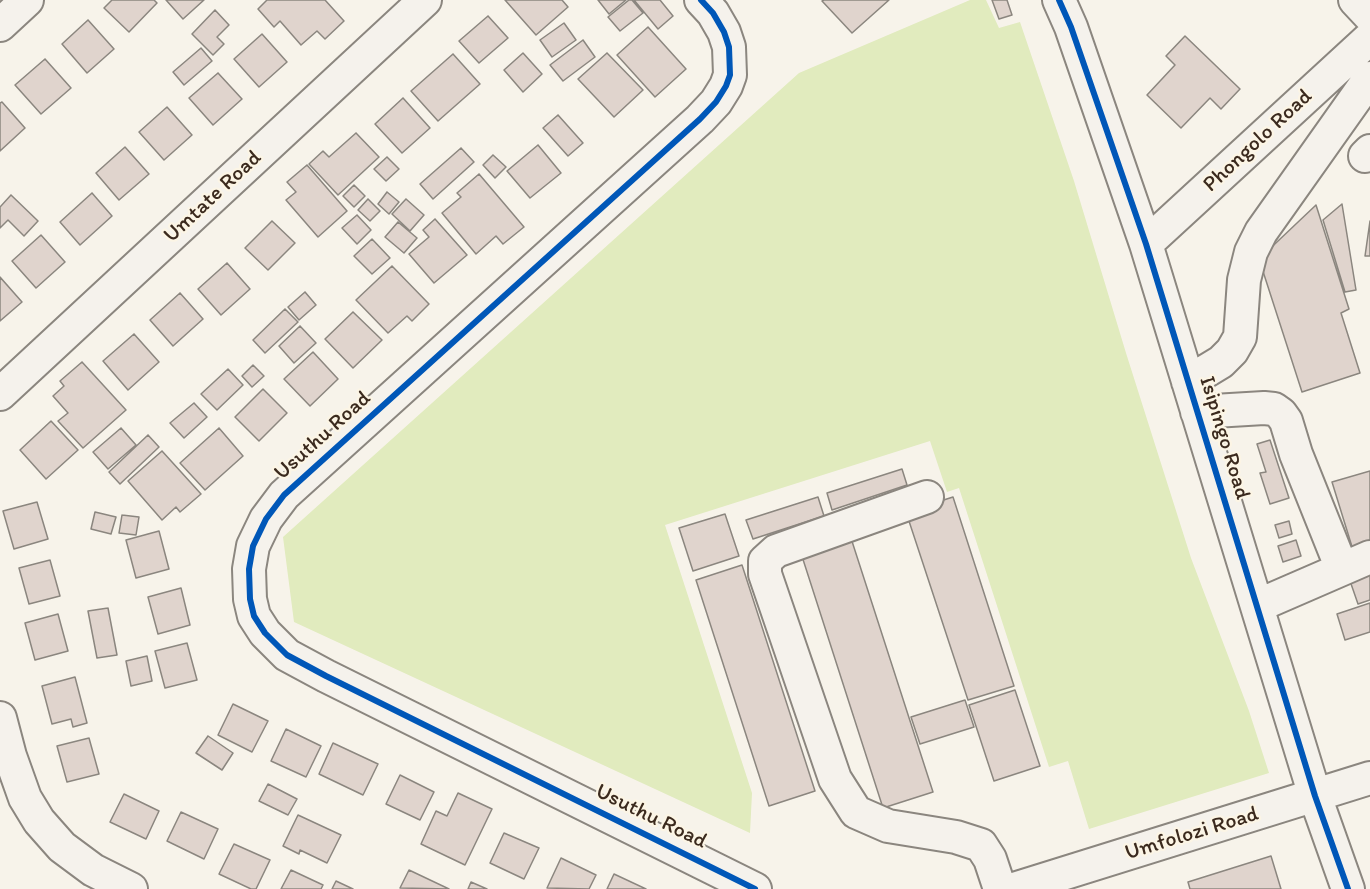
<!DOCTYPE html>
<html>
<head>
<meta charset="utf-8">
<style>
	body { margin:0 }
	canvas { display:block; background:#f7f3ea }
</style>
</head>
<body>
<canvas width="1370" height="889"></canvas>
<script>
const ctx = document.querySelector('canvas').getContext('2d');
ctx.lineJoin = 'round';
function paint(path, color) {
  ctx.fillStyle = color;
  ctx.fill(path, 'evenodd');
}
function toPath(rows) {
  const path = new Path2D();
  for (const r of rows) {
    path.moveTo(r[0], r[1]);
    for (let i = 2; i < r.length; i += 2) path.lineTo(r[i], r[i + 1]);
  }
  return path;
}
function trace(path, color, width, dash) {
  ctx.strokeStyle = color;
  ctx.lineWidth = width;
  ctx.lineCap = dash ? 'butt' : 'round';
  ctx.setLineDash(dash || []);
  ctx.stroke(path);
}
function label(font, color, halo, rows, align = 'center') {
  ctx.font = font + ' Itim,sans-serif';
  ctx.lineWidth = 4.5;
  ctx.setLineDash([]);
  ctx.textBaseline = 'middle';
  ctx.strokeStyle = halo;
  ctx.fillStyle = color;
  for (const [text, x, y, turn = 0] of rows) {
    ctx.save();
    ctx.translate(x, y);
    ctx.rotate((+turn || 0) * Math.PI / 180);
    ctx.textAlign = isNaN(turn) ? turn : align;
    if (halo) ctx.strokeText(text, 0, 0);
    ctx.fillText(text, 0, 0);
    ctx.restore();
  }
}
paint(toPath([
	[970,0,986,0,999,28,1020,22,1074,181,1126,353,1191,558,1249,711,1269,773,1089,829,1068,761,1049,767,959,488,947,492,930,441,665,525,752,793,750,833,294,622,283,537,799,73]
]), '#e1ebbe');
const building = toPath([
	[112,0,154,0,157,3,129,32,104,8,112,0],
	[166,0,204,0,183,19,166,0],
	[267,0,325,0,344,21,325,39,317,31,301,45,280,21,274,27,258,9,267,0],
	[505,0,562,0,568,7,536,35,505,0],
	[598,0,626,0,609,14,598,0],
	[629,0,632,0,643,13,620,31,608,17,629,0],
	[634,0,660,0,673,16,658,29,634,0],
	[824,0,889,0,852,33,822,1,824,0],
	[992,0,1007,0,1012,15,999,19,992,0],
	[215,10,229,25,217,37,224,44,213,55,192,34,215,10],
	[488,16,508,38,479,63,459,41,488,16],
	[88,20,114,49,87,73,62,44,88,20],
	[564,23,576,40,552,57,540,40,564,23],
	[648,27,686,69,655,97,617,55,648,27],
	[262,34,287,62,259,87,234,59,262,34],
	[1185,36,1240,89,1221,109,1210,98,1181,128,1147,95,1175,65,1166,56,1185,36],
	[583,40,595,57,563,81,550,65,583,40],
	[201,48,212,61,184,85,173,72,201,48],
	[523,53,542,74,523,92,504,70,523,53],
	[607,53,643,90,614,117,578,79,607,53],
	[453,54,480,84,438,121,411,91,453,54],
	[45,59,71,88,41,114,15,85,45,59],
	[218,73,242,99,213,125,189,98,218,73],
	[403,98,430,128,402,153,375,124,403,98],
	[2,102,25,128,0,151,0,103,2,102],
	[167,107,192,135,164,160,139,132,167,107],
	[558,115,583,143,568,156,543,128,558,115],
	[356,133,379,157,338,195,309,164,323,151,329,157,356,133],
	[538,145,561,173,530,198,507,171,538,145],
	[125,147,149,174,119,200,96,173,125,147],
	[461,148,474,162,433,199,420,184,461,148],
	[493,155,506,167,495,178,483,165,493,155],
	[387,157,399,169,386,181,374,169,387,157],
	[307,165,347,211,318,237,286,200,296,192,287,182,307,165],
	[479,174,524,227,503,244,496,236,476,254,442,213,461,197,457,193,479,174],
	[354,185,365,196,354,207,343,196,354,185],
	[387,192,399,202,389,214,378,204,387,192],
	[92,193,112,216,80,245,60,222,92,193],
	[11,195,38,221,24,236,8,220,0,228,0,207,11,195],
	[368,199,380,211,370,221,358,210,368,199],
	[406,199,424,215,410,231,392,214,406,199],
	[1342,204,1356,290,1345,292,1323,220,1342,204],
	[1316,205,1349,309,1341,313,1360,373,1302,392,1259,259,1316,205],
	[357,215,371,230,357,244,342,228,357,215],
	[435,219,467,255,434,283,409,254,429,237,423,230,435,219],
	[272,221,295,243,268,270,245,248,272,221],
	[1370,221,1370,256,1365,256,1370,221],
	[398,222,417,238,404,253,385,237,398,222],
	[41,235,65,262,36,288,12,261,41,235],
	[372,239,390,258,372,274,354,256,372,239],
	[227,263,250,289,221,315,198,289,227,263],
	[392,266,429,304,412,321,407,316,388,333,356,300,392,266],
	[0,277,22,302,0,321,0,277],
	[305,292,316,305,299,320,288,307,305,292],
	[180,293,203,319,173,346,150,320,180,293],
	[285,309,298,322,265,353,253,340,285,309],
	[353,312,382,340,353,368,325,339,353,312],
	[300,326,316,343,294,363,279,346,300,326],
	[134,334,159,362,128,390,103,361,134,334],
	[313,352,338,379,310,406,284,379,313,352],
	[82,362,126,410,83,448,58,421,68,413,53,396,64,386,60,381,82,362],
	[253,365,264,376,252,387,242,376,253,365],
	[228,369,243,385,217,410,201,394,228,369],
	[263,389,287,413,259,441,235,417,263,389],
	[194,403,207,417,184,438,170,423,194,403],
	[51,421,78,450,46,479,20,450,51,421],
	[121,428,136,445,108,469,93,452,121,428],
	[219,428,243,456,205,490,180,463,219,428],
	[148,435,159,447,120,484,109,472,148,435],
	[1270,440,1289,498,1270,504,1260,473,1266,472,1257,444,1270,440],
	[162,451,201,494,180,512,176,507,162,520,128,481,162,451],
	[902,469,907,485,832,510,827,493,902,469],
	[1370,471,1370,545,1353,550,1332,482,1370,471],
	[818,497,824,516,753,539,746,520,818,497],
	[953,497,1014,686,968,700,906,512,953,497],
	[37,502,48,539,14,549,3,511,37,502],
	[95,512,116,517,111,534,91,529,95,512],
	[725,514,739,556,693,571,679,528,725,514],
	[122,515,139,517,136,535,119,533,122,515],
	[1289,521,1292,534,1279,538,1275,525,1289,521],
	[159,531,169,569,136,578,126,540,159,531],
	[849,532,933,792,883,808,799,547,849,532],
	[1296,540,1301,556,1283,562,1278,546,1296,540],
	[50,560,60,596,29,604,19,568,50,560],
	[742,565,815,791,769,806,696,580,742,565],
	[1370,571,1370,600,1358,604,1349,578,1370,571],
	[181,588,190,625,158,634,148,597,181,588],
	[1370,603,1370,632,1345,640,1337,614,1370,603],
	[108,608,117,655,97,658,88,611,108,608],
	[58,614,68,651,35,660,25,623,58,614],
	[187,643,197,680,165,688,155,651,187,643],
	[147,656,152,681,131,686,126,661,147,656],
	[75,677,87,723,73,727,71,719,52,724,42,686,75,677],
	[1015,690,1040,766,994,781,969,705,1015,690],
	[965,700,974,727,920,744,911,717,965,700],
	[233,704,268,721,252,752,218,735,233,704],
	[286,729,321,746,306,777,271,761,286,729],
	[208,736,233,753,222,770,196,753,208,736],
	[89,738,99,774,67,782,57,746,89,738],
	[333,743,378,764,363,795,319,774,333,743],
	[400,775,434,792,420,820,386,804,400,775],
	[268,784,297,799,288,815,259,801,268,784],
	[458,793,492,809,465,865,421,844,436,811,447,816,458,793],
	[124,794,159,811,146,839,110,822,124,794],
	[181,812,218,829,204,859,167,841,181,812],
	[298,815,341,835,327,863,300,850,299,854,283,846,298,815],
	[504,833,539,848,524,879,490,863,504,833],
	[234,844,270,860,256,889,251,889,219,874,234,844],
	[1271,856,1281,889,1190,889,1188,882,1271,856],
	[561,858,596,875,589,889,547,888,561,858],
	[291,870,323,885,321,889,281,889,291,870],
	[409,870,449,889,400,888,409,870],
	[614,874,646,889,607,889,614,874],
	[336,881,353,889,332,889,336,881],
	[471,882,487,889,468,889,471,882]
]);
paint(building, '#e0d4cd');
trace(building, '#8b867f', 1.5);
const minor = toPath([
	[701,0,713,13,724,32,729,47,730,75,726,86,716,102,700,119,284,495,266,519,253,546,249,569,250,599,254,616,265,633,287,655,326,676,755,889],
	[1059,0,1071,27,1146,244,1315,796,1348,889],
	[1355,0,1370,16],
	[0,25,27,0],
	[1365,156,1370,151],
	[1146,244,1370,38],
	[1188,382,1221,362,1232,351,1240,337,1244,280,1251,252,1261,232,1370,78],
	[0,394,425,0],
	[1197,412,1264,408,1274,409,1281,414,1286,421,1296,454,1342,569],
	[927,497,776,551,765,561,765,574,835,779,856,812,888,826,956,837,981,845,990,859,1000,889],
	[1257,606,1370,557],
	[0,718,10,756,25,798,39,821,62,847,93,870,131,889],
	[1014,889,1370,778]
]);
trace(minor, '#8b867f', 36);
trace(minor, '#f5f2ec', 32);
trace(toPath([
	[701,0,713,13,724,32,729,47,730,75,726,86,716,102,700,119,284,495,266,519,253,546,249,569,250,599,254,616,265,633,287,655,326,676,755,889],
	[1059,0,1071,27,1146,244,1315,796,1348,889]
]), '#0057b8', 6);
label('22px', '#3b2a1e', '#fcf5e5', [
	["Phongolo Road",1258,141,-43],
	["Umtate Road",213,197,-43],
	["Usuthu Road",323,436,-42],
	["Isipingo Road",1224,438,73],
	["Usuthu Road",651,817,26],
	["Umfolozi Road",1192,834,-17]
]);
</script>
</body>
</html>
